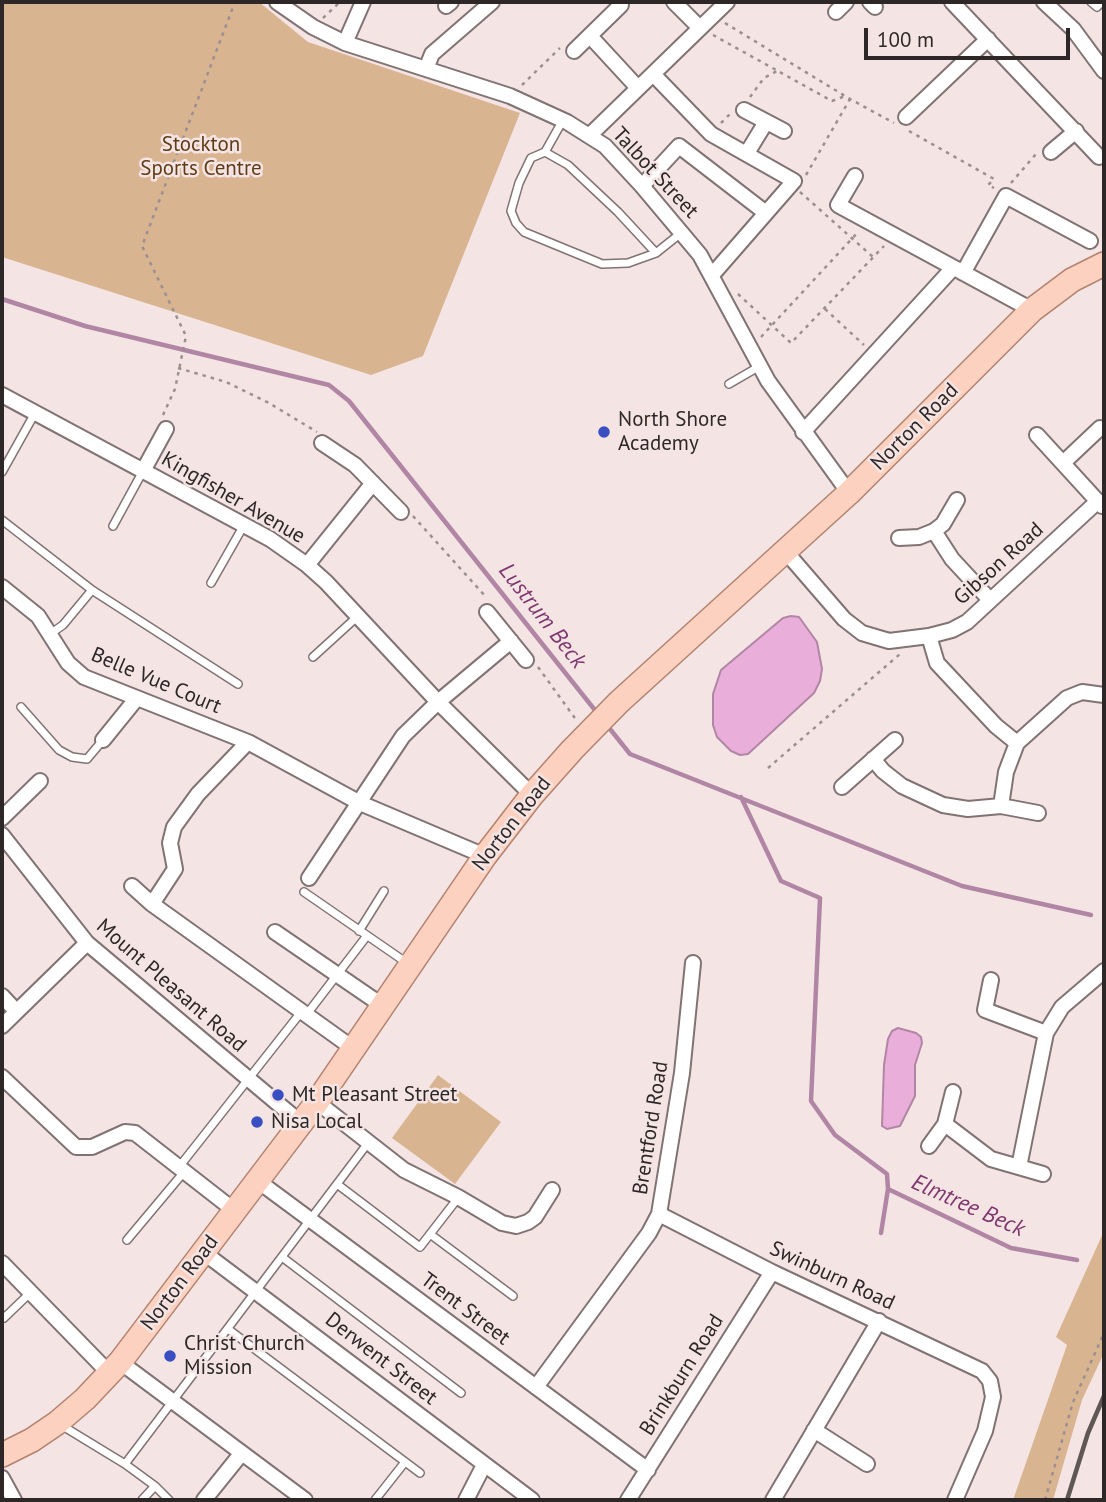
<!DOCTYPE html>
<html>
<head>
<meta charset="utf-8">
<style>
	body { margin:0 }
	#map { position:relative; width:1106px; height:1502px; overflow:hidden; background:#f4e5e4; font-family:"PT Sans",sans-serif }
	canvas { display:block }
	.frame { position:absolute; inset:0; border:4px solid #2d2727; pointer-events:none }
	.scale { position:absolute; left:864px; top:28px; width:206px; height:32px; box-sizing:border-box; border:4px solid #2d2727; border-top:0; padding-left:9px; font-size:21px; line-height:24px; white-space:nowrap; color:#2d2727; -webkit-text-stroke:5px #f4e5e4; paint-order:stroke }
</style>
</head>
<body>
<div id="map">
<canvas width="1106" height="1502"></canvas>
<div class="frame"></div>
<div class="scale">100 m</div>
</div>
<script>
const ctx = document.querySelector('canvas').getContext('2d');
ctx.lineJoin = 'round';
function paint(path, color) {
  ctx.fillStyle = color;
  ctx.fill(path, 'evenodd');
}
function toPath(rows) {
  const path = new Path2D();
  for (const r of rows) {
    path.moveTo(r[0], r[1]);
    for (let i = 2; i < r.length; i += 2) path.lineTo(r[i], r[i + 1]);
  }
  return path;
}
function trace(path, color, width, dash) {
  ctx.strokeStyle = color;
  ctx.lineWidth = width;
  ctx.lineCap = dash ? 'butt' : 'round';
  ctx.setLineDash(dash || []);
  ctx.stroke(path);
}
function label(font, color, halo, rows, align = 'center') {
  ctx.font = font + ' "PT Sans",sans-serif';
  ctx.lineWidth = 5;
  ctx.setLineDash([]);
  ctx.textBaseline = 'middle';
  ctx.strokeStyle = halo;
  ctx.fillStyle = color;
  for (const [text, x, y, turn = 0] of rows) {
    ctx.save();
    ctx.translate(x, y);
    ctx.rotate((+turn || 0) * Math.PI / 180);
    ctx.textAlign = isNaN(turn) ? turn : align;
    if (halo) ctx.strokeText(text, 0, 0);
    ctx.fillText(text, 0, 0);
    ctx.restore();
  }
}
paint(toPath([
	[2,2,259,2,308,42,520,113,423,356,371,375,2,257],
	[438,1075,501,1122,455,1184,392,1138],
	[1104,1231,1104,1353,1082,1400,1053,1500,1013,1500,1067,1345,1056,1337]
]), '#d9b491');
const water = toPath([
	[791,616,799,617,817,642,822,669,820,681,814,693,748,754,740,755,731,751,717,737,713,725,713,694,721,670,783,618,791,616],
	[898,1028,916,1033,921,1037,922,1043,915,1065,915,1096,900,1126,887,1129,882,1126,884,1065,888,1039,892,1031,898,1028]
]);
paint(water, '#eaaeda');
trace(water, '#b186a4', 2);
trace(toPath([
	[2,299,85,326,329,385,349,401,598,714],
	[606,724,630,754,962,886,1091,915],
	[741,797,781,881,820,898,811,1101,835,1135,887,1174,888,1189,881,1233],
	[888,1189,1011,1248,1077,1260]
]), '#b186a4', 4.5);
const lane = toPath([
	[1091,2,1097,7,1102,2],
	[563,120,545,152,531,158,519,183,511,211,516,223,524,232,602,264,628,263,656,253,681,233],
	[545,152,568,165,618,212,656,253],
	[729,384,760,366],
	[2,472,35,413],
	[2,520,92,590,63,625,50,634],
	[113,526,143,471],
	[211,583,244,525],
	[92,590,238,684],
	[313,657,358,616],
	[21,707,59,750,72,757,87,759,103,740],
	[304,892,407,963],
	[359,931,384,891],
	[307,1014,366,937],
	[179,1167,302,1011],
	[337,1184,420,1247,458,1198],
	[430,1234,513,1296],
	[127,1240,184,1172],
	[282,1257,461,1393],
	[2,1315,4,1318,30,1293],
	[228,1329,420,1473],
	[61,1425,125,1464,155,1486,169,1500],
	[125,1464,368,1143],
	[142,1500,155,1486],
	[375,1500,405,1462]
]);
const street = toPath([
	[277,2,313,27,345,43,510,96,567,122,605,146,642,186,700,255,768,381,849,493],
	[674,2,700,28],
	[870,2,875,7],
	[952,2,1099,157],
	[1044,2,1073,29,1104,71],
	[446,6,451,2],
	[836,12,846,2],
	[590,36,638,88],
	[345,43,363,2],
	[574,51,621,5],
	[426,69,432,54,492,2],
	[653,74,711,134,794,181,712,275],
	[744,110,784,131],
	[906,117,988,39],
	[590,135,727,2],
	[1051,152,1076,131],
	[747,153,766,122],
	[855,176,838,205,1032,310],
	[642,186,679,146,766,213],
	[963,273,1006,196,1090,241],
	[2,395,270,539,307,565,326,582,438,702,532,795],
	[803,432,953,268],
	[1037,435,1102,506],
	[322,443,355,465,401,512],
	[1064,462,1100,428],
	[143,471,166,429],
	[934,531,952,559,990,600],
	[899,538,919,537,934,531,943,524,957,500],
	[786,552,844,619,862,633,889,641,929,636,952,630,967,622,1098,501],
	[307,565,373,483],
	[2,587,38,616,68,663,84,677,248,742,360,803,485,856],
	[487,612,526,660],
	[929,636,937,663,996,726,1017,743],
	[103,740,137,698],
	[873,759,883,771,902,786,943,805,968,809,1001,806,1038,813],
	[842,787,895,740],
	[1001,806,1006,772,1017,743,1067,698,1082,692,1104,695],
	[2,818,40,781],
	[2,835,87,943,301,1123],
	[309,878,403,736,438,702,511,641],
	[132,886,152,904,354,1049],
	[152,904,175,869,170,843,174,827,198,794,248,742],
	[275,932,383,1006],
	[991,980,985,1010,1046,1033],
	[2,996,16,1011],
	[2,1026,87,943],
	[2,1077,76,1147,92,1147,125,1132,135,1133,235,1211],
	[317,1102,404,1170,458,1197,502,1223,516,1226,528,1222,535,1217,552,1190],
	[945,1124,991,1159,1043,1174],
	[929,1146,945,1124,953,1092],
	[1019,1167,1046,1033,1062,1007,1104,971],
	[258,1181,648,1470],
	[659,1214,772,1272,982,1371,990,1381,993,1397,985,1431,955,1500],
	[203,1252,532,1500],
	[2,1263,109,1373],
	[120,1362,305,1500],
	[536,1387,649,1233,659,1214,682,1073,693,963],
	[814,1430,867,1464],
	[2,1478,14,1500],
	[204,1500,241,1454],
	[466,1500,484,1465],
	[628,1500,772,1272],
	[773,1500,879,1321]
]);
const primary = toPath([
	[2,1455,32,1440,57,1423,85,1399,120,1362,317,1102,485,856,532,795,572,750,619,702,849,493,1032,310,1072,280,1104,264]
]);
trace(lane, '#817373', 10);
trace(street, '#817373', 18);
trace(primary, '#b2826e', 26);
trace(toPath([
	[323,18,340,2],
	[725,23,850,99,894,123],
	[713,35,832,101,845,96],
	[522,85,560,48],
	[750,97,764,78,777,71],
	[721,123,731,113],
	[909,131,994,179,988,185,994,188],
	[806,175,850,99],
	[1011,183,1036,154],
	[800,192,873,257],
	[738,294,791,343,884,246],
	[825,309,864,345],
	[761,337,859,231],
	[178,368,226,382,269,403,317,432],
	[163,415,175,389,186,336,142,246,235,2],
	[413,516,486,597],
	[538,667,577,721],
	[768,768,900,654],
	[1045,1500,1073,1402,1104,1333]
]), '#9b9090', 2.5, [3.5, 5]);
trace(lane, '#fff', 7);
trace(street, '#fff', 14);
trace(primary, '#fcd1bf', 23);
trace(toPath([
	[1067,1500,1088,1433,1104,1396]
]), '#5f5656', 4.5);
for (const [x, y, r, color] of [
	[604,432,7,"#384ec1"],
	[278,1095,7,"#384ec1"],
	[257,1122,7,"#384ec1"],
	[170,1356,7,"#384ec1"]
]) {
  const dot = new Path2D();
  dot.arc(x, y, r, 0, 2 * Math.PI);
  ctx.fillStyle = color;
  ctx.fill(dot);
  trace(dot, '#f4e5e4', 2.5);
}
label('21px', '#5f3c15', '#f4e5e4', [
	["Stockton",201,145],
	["Sports Centre",201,169]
]);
label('21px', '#2d2727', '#f4e5e4', [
	["Talbot Street",655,173,47],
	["Norton Road",915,427,-45],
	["Kingfisher Avenue",233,498,30],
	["Gibson Road",999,564,-42],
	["Belle Vue Court",156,681,23],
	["Norton Road",512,824,-52],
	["Mount Pleasant Road",171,986,41],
	["Brentford Road",651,1128,-81],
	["Swinburn Road",832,1276,25],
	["Norton Road",180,1283,-53],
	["Trent Street",465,1309,37],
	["Derwent Street",381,1359,38],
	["Brinkburn Road",682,1375,-58]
]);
label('21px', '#2d2727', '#f4e5e4', [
	["North Shore",618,420],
	["Academy",618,444],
	["Mt Pleasant Street",292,1095],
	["Nisa Local",271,1122],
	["Christ Church",184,1344],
	["Mission",184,1368]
], 'left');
label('italic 23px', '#7f386f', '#f4e5e4', [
	["Lustrum Beck",542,616,52],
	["Elmtree Beck",968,1206,24]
]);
</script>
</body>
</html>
